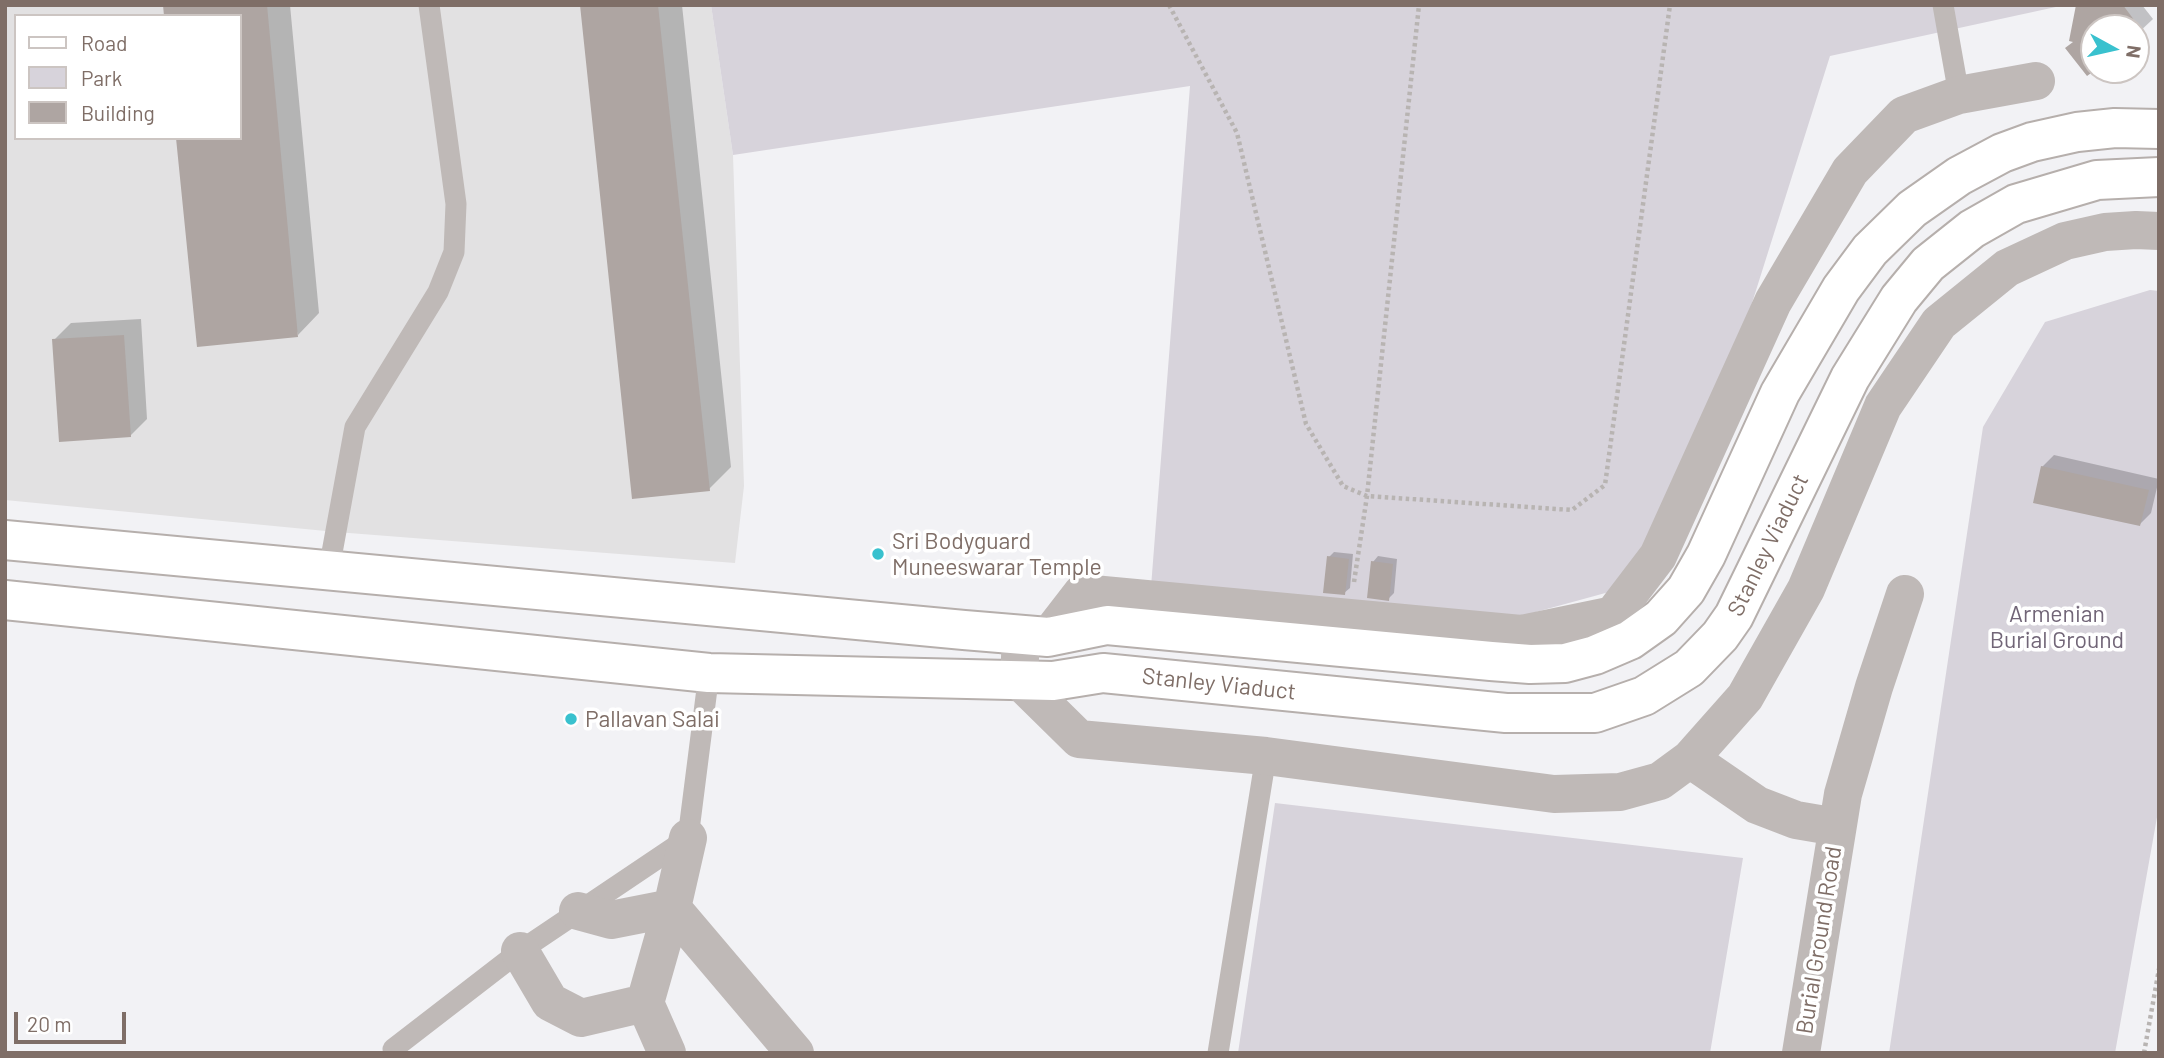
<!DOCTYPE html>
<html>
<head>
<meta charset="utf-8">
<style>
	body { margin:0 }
	#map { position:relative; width:2164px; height:1058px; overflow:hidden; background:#f2f2f5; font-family:Barlow,sans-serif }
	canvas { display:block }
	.frame { position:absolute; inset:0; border:7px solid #7f6e67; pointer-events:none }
	.legend { position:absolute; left:14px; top:14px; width:228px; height:126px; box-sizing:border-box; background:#fff; border:2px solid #ccc5c2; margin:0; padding:9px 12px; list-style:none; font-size:21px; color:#7f6e67 }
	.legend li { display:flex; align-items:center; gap:14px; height:35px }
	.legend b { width:35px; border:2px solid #ccc5c2 }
	.north { position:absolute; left:2080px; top:14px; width:70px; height:70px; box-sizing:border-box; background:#fff; border:2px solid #ccc5c2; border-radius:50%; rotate:98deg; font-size:19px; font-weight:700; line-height:28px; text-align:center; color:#7f6e67 }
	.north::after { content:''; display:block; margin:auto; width:24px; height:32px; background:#39c1ce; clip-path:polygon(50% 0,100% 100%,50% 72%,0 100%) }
	.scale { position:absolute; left:14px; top:1012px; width:112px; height:32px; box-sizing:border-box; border:4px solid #7f6e67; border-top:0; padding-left:9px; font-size:21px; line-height:24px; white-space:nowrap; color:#7f6e67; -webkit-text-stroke:5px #fff; paint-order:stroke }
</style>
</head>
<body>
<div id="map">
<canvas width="2164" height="1058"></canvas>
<div class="frame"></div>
<ul class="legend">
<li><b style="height:9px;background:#fff"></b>Road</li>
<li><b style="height:19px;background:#d7d3db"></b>Park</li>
<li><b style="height:19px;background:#aea5a2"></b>Building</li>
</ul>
<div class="north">N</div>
<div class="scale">20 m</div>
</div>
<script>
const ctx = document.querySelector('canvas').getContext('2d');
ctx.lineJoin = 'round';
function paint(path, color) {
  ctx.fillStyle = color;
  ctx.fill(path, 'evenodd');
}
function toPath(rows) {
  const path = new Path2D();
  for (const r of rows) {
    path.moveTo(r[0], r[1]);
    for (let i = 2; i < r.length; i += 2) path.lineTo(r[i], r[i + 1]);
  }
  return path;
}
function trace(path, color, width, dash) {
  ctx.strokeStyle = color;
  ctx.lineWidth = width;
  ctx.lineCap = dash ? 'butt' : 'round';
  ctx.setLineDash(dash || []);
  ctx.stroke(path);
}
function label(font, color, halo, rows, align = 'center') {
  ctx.font = font + ' Barlow,sans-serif';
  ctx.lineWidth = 7;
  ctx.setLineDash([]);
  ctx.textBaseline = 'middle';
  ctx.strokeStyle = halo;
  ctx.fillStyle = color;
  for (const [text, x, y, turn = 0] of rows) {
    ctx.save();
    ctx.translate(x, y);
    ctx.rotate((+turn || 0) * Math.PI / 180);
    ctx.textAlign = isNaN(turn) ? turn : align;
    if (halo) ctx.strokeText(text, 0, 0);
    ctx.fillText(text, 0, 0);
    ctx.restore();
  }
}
paint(toPath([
	[5,5,711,5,733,155,744,486,735,563,336,532,5,500],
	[16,16,240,16,240,138,16,138]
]), '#e2e1e2');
paint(toPath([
	[711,5,2065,5,1830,56,1716,417,1620,589,1514,618,1151,587,1190,86,733,155],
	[2150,290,2159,291,2159,806,2115,1053,1889,1053,1983,427,2045,322],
	[1275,803,1743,858,1710,1053,1238,1053]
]), '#d7d3db');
paint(toPath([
	[165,5,290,5,319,313,298,335,240,138,240,16],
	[581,5,682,5,731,467,709,489],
	[2078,5,2142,5,2153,19,2136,35,2136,28,2094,28,2094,68,2075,41],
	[141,319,147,419,130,436,54,340,71,323],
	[2054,455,2159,479,2151,513,2140,524,2042,467],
	[1334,552,1353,554,1350,588,1344,593,1329,557],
	[1378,556,1397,559,1394,593,1388,599,1373,562]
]), '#0003');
paint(toPath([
	[163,5,267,5,298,337,197,347,176,138,240,138,240,16,164,16],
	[580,5,658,5,710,491,632,499],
	[2076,5,2123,5,2143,32,2136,37,2136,28,2094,28,2094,71,2087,76,2065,48,2073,42,2069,41],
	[124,335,131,437,59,442,52,339],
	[2041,466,2149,490,2140,526,2033,503],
	[1327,556,1349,559,1345,595,1323,593],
	[1371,561,1393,564,1389,601,1367,598]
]), '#aea5a2');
const secondary = toPath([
	[5,540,964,630,1048,637,1107,625,1491,661,1530,664,1565,663,1595,655,1630,640,1661,618,1686,590,1706,555,1780,393,1841,289,1870,250,1912,209,1959,176,2002,153,2032,142,2077,132,2115,128,2159,129],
	[5,600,709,673,1053,681,1103,673,1506,713,1595,713,1644,696,1689,668,1720,636,1734,616,1850,378,1899,299,1928,264,1972,229,2016,204,2097,180,2159,177]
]);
trace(secondary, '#b6afac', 42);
trace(toPath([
	[1169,5,1237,133,1306,424,1343,486,1367,496,1572,510,1605,485,1670,5],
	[1354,582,1367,496,1419,5],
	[2144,1053,2159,969]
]), '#b8b4b2', 4.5, [3.5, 3.5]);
trace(toPath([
	[1943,5,1959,95],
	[329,569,355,427,438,292,454,252,456,204,429,5],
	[395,1053,393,1049,520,951,688,838,709,673],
	[1218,1053,1266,756]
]), '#bfb9b7', 21);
trace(toPath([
	[1021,635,1019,680,1079,739,1266,756,1554,794,1620,792,1660,781,1690,759,1745,697,1806,589,1883,406,1939,323,2007,268,2065,241,2105,232,2136,230,2159,231],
	[1048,637,1082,593,1521,634,1613,615,1658,556,1773,302,1850,171,1904,115,1959,95,2036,81],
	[1690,759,1757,805,1796,820,1837,827],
	[688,838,672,908,795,1053],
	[578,911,611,920,672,908,645,1003],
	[520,951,550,1002,581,1018,645,1003,667,1053],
	[1801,1053,1843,794,1874,687,1905,594]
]), '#bfb9b7', 38);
trace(secondary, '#fff', 38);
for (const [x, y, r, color] of [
	[878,554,7,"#39c1ce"],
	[571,719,7,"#39c1ce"]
]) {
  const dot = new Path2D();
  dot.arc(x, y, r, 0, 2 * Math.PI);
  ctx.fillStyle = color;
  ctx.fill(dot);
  trace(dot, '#fff', 2.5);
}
label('23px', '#7f6e67', '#fff', [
	["Sri Bodyguard",892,541],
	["Muneeswarar Temple",892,567],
	["Pallavan Salai",585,719]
], 'left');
label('23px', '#7f6e67', '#fff', [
	["Stanley Viaduct",1768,545,-64],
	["Stanley Viaduct",1219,684,6],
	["Burial Ground Road",1819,940,-81]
]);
label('23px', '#716577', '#fff', [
	["Armenian",2057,614],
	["Burial Ground",2057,640]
]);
</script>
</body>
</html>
